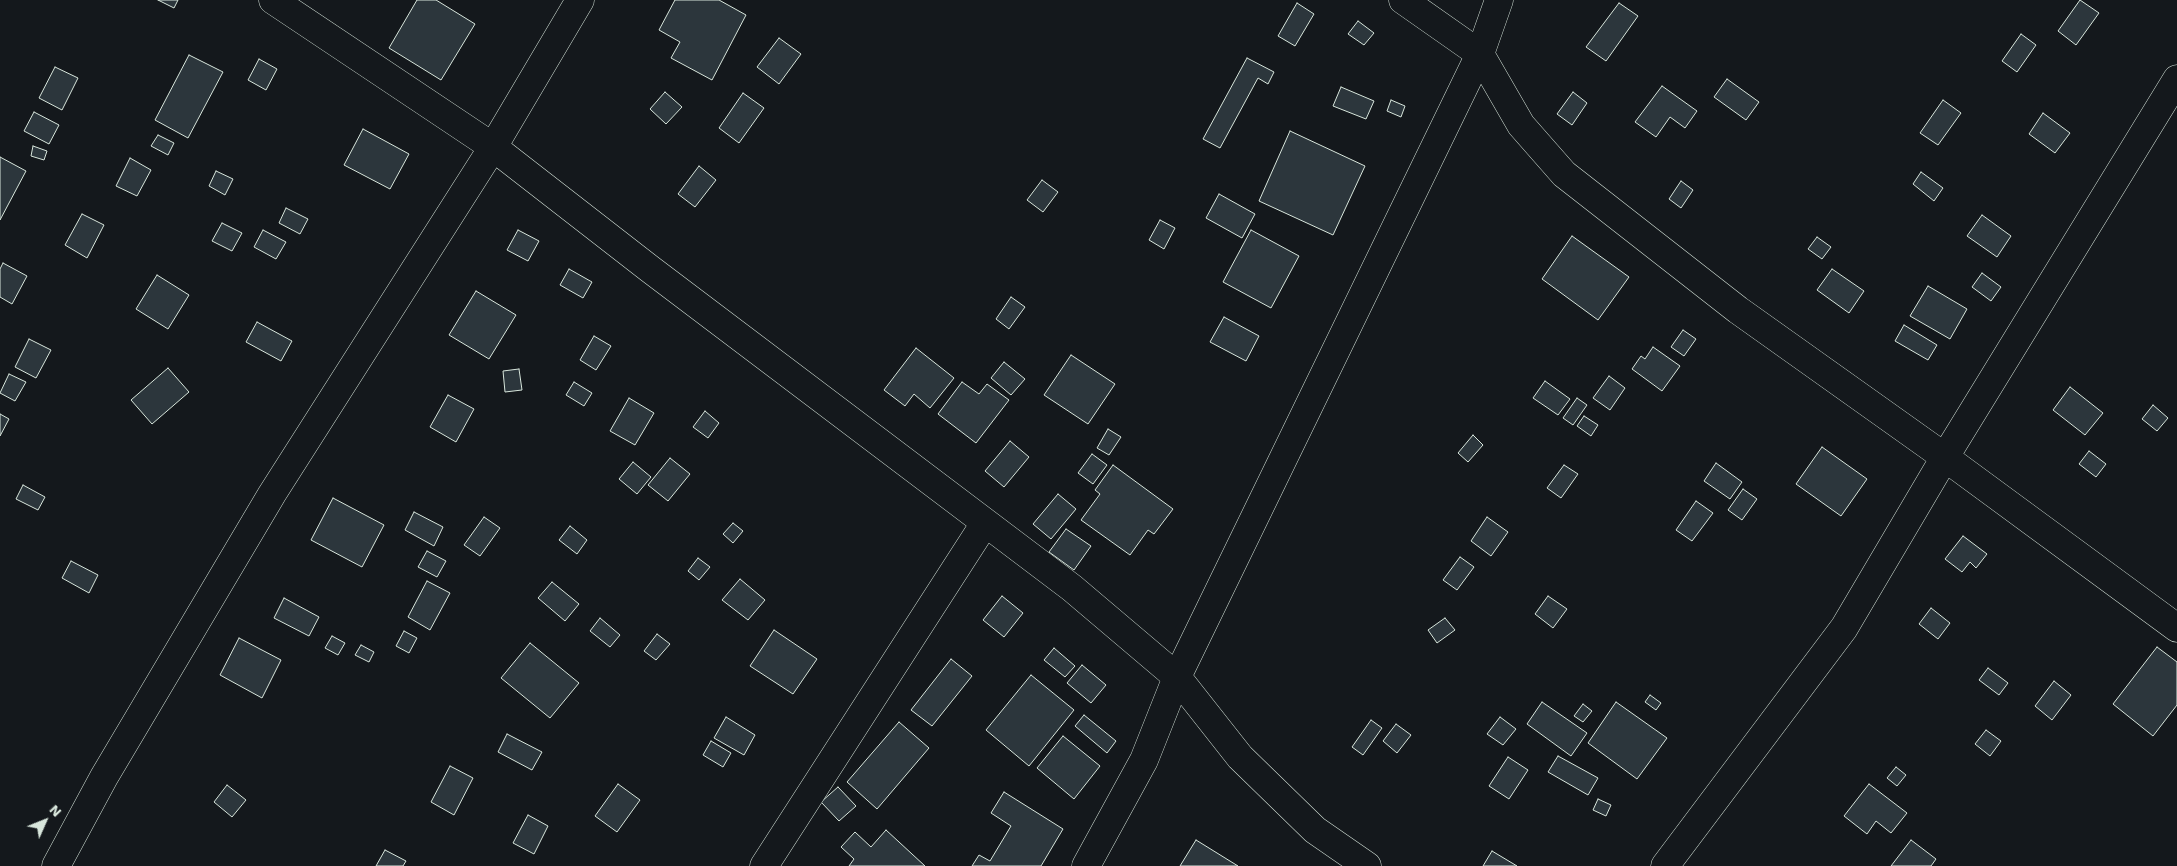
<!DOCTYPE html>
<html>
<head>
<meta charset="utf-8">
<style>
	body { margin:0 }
	#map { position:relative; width:2177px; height:866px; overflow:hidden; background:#14181c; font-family:"Work Sans",sans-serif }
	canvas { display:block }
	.north { position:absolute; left:20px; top:796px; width:50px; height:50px; -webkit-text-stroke:4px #14181c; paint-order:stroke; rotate:46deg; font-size:14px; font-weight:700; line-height:20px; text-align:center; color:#d8e6dc }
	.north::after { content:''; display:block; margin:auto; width:18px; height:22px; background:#d8e6dc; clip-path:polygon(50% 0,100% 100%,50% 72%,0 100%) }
</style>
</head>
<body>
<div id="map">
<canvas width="2177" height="866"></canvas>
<div class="north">N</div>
</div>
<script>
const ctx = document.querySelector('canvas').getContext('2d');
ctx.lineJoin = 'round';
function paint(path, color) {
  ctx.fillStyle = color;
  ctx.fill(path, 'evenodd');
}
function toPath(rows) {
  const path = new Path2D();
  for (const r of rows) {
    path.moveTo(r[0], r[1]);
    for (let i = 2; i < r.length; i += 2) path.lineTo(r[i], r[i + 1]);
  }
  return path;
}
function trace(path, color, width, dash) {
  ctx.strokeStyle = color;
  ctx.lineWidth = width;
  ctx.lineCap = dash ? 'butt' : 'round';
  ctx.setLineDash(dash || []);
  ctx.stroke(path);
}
const building = toPath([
	[158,0,178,0,174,8,158,0],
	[417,0,436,0,475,24,441,80,389,48,417,0],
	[675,0,719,0,746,15,712,80,671,58,680,42,659,30,675,0],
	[2080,0,2099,13,2076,45,2058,31,2080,0],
	[1297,3,1314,14,1295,46,1278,36,1297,3],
	[1619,3,1638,16,1606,61,1586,47,1619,3],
	[1358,21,1374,33,1364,45,1348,34,1358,21],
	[2021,34,2036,45,2017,72,2002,61,2021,34],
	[779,38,801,54,779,84,757,67,779,38],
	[189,55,223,72,188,138,155,120,189,55],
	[1247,58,1274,72,1268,84,1258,78,1220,148,1203,139,1247,58],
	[259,59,277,69,266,90,248,80,259,59],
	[55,67,78,78,62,110,39,98,55,67],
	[1727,79,1759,102,1746,120,1714,97,1727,79],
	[1662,86,1697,111,1685,128,1670,117,1656,137,1635,122,1662,86],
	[1341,87,1374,101,1366,119,1333,106,1341,87],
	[665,92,682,107,666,124,650,109,665,92],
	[1573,92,1587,103,1572,125,1557,114,1573,92],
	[743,93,764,108,739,143,719,128,743,93],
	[1391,100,1405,106,1401,117,1387,111,1391,100],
	[1943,100,1961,113,1938,145,1920,133,1943,100],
	[34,112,59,125,49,144,24,131,34,112],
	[2043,113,2070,133,2055,153,2029,134,2043,113],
	[363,129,409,154,390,189,344,165,363,129],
	[1290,131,1365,166,1333,235,1259,201,1290,131],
	[158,135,174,143,168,155,151,146,158,135],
	[33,146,47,151,44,160,31,156,33,146],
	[0,157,26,171,0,220,0,157],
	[130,158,151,170,137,196,116,186,130,158],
	[699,166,716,180,695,207,678,194,699,166],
	[216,171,233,179,225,195,209,186,216,171],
	[1921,172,1943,188,1934,201,1913,184,1921,172],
	[1042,180,1058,192,1043,212,1027,200,1042,180],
	[1681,181,1693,190,1681,208,1669,199,1681,181],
	[1219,194,1255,214,1242,238,1206,218,1219,194],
	[286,208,308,219,300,234,279,223,286,208],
	[82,214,104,225,87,258,65,245,82,214],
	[1982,215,2011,236,1997,257,1967,236,1982,215],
	[1160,220,1175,228,1164,249,1149,240,1160,220],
	[222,223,242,233,232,251,212,241,222,223],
	[263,230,286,242,276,259,254,247,263,230],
	[518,230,539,241,528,261,507,250,518,230],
	[1251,230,1299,256,1271,308,1223,282,1251,230],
	[1572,236,1629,277,1598,320,1542,279,1572,236],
	[1817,237,1831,247,1822,259,1808,249,1817,237],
	[3,263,27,276,12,304,0,297,0,269,3,263],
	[569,269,592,282,583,298,560,285,569,269],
	[1832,269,1864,291,1849,313,1817,290,1832,269],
	[1982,273,2001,287,1991,301,1972,287,1982,273],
	[157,275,189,295,168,329,136,309,157,275],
	[1928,286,1967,309,1950,339,1910,316,1928,286],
	[476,291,516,315,489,359,449,335,476,291],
	[1011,297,1025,307,1009,329,996,319,1011,297],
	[1224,317,1259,336,1246,361,1210,342,1224,317],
	[257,322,292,341,281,361,246,342,257,322],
	[1904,325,1937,345,1928,360,1895,341,1904,325],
	[1683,330,1696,339,1684,356,1671,347,1683,330],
	[594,336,611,346,596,370,580,360,594,336],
	[29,339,51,350,36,378,15,367,29,339],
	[1653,347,1680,366,1662,391,1632,369,1641,356,1645,359,1653,347],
	[916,348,954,378,930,408,914,394,905,406,884,390,916,348],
	[1071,355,1115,384,1088,424,1044,395,1071,355],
	[1004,362,1025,379,1011,395,991,378,1004,362],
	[168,368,189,392,152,424,131,400,168,368],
	[519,369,522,390,505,392,503,371,519,369],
	[9,374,26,382,15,401,0,393,9,374],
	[1609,376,1625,388,1610,410,1593,398,1609,376],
	[1545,381,1570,399,1558,415,1533,398,1545,381],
	[574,382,592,393,584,406,566,395,574,382],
	[962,382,979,394,987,384,1009,400,976,443,938,414,962,382],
	[2070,387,2103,413,2085,435,2053,410,2070,387],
	[448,395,474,409,456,442,430,427,448,395],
	[629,398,654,413,635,445,610,431,629,398],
	[1577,398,1587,405,1573,425,1563,418,1577,398],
	[2153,405,2168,418,2157,431,2142,419,2153,405],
	[705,411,719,423,708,438,693,427,705,411],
	[0,414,9,419,0,436,0,414],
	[1584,416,1598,425,1591,436,1577,426,1584,416],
	[1108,429,1121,437,1109,455,1097,448,1108,429],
	[1473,435,1483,445,1468,462,1458,453,1473,435],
	[1010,441,1029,457,1004,487,985,471,1010,441],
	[1822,447,1867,479,1841,516,1796,484,1822,447],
	[2089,451,2106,464,2096,477,2079,464,2089,451],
	[1092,454,1107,465,1093,484,1078,473,1092,454],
	[670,458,690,474,668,501,648,485,670,458],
	[633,462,651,477,637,494,619,479,633,462],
	[1716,463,1742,482,1730,499,1704,481,1716,463],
	[1113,465,1173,509,1154,534,1148,530,1130,555,1081,520,1100,494,1095,490,1113,465],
	[1564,465,1578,474,1561,498,1547,488,1564,465],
	[23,485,45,497,38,510,16,499,23,485],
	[1743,489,1757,499,1742,520,1728,510,1743,489],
	[1058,494,1076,509,1051,539,1033,524,1058,494],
	[333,498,384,525,362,567,311,540,333,498],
	[1696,501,1713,513,1692,541,1676,530,1696,501],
	[414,512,443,527,434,546,405,530,414,512],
	[484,517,500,528,480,556,464,545,484,517],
	[1487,517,1508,532,1491,556,1471,541,1487,517],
	[733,523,743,531,733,543,723,534,733,523],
	[570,526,587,540,577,554,559,540,570,526],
	[1066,529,1091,546,1074,570,1049,552,1066,529],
	[1963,536,1987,554,1976,568,1970,562,1962,572,1945,559,1963,536],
	[427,551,446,561,437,577,418,567,427,551],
	[1460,557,1474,567,1457,590,1443,580,1460,557],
	[698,558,710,567,699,580,688,571,698,558],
	[71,561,98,575,89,593,62,578,71,561],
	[740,579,765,600,748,620,722,600,740,579],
	[427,581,450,593,430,630,408,617,427,581],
	[552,582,579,604,565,621,538,598,552,582],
	[1002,596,1023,613,1004,637,983,620,1002,596],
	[1548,596,1567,609,1553,628,1535,614,1548,596],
	[284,598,319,617,309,636,274,618,284,598],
	[1931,608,1950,623,1938,639,1919,624,1931,608],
	[600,618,620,635,610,647,590,631,600,618],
	[1445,618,1455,630,1437,643,1428,630,1445,618],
	[774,630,817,659,793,694,750,666,774,630],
	[404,631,417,638,409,653,396,646,404,631],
	[657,634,670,644,656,660,644,651,657,634],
	[332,636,345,643,338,655,325,648,332,636],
	[239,638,281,660,262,698,220,675,239,638],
	[530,643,579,683,550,718,501,678,530,643],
	[361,645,374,652,369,662,355,655,361,645],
	[2157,647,2177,662,2177,705,2153,736,2113,704,2157,647],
	[1054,648,1075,666,1065,677,1044,660,1054,648],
	[951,659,972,676,932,726,911,710,951,659],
	[1082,665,1106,685,1091,703,1067,683,1082,665],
	[1988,668,2008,683,1999,695,1979,680,1988,668],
	[1031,675,1074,710,1029,766,986,730,1031,675],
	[2054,681,2071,695,2052,720,2035,706,2054,681],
	[1650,695,1661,703,1656,710,1645,702,1650,695],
	[1542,702,1587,733,1571,756,1527,724,1542,702],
	[1616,702,1667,738,1637,779,1588,743,1616,702],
	[1583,704,1592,711,1583,722,1574,716,1583,704],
	[1084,715,1116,741,1107,753,1075,726,1084,715],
	[726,717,755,735,744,755,714,738,726,717],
	[1500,717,1516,729,1503,745,1487,734,1500,717],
	[1371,720,1382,728,1363,755,1352,747,1371,720],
	[899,722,929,748,877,809,847,782,899,722],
	[1396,724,1411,735,1397,753,1383,741,1396,724],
	[1986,730,2001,741,1990,756,1975,744,1986,730],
	[507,734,542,752,532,770,498,752,507,734],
	[1063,736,1100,766,1074,799,1037,768,1063,736],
	[711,741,731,753,723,767,703,755,711,741],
	[1558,756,1598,778,1588,795,1548,772,1558,756],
	[1508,757,1528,770,1509,799,1489,786,1508,757],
	[450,766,473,778,454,815,431,802,450,766],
	[1896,767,1906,775,1897,786,1887,778,1896,767],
	[618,784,640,800,617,832,595,816,618,784],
	[1869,784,1907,813,1891,833,1876,821,1867,834,1844,816,1869,784],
	[227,785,246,800,232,817,214,802,227,785],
	[838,787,856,806,839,821,821,802,838,787],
	[1004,792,1063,829,1041,866,972,866,979,855,990,861,1011,826,991,813,1004,792],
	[1598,799,1611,805,1606,816,1593,810,1598,799],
	[528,815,548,826,534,854,513,843,528,815],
	[886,830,925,866,849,866,854,859,841,847,855,832,871,847,886,830],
	[1196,840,1238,866,1180,866,1196,840],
	[1911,840,1936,859,1931,866,1891,866,1911,840],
	[385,850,406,861,403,866,376,866,385,850],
	[1492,851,1517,866,1483,866,1492,851]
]);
paint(building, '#2c363c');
trace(building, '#d8e6dc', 1);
const minor = toPath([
	[273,0,493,147,650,269,1072,588,1177,677,1240,757,1315,830,1367,866],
	[1403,0,1480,54,1521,125,1564,174,1738,310,1939,453,2177,628],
	[56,866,104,777,272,494,493,147,580,0],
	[764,866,985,523],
	[1086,866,1144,760,1177,677,1480,54,1499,0],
	[1665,866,1844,628,1945,457,2177,79]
]);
trace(minor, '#d8e6dc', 29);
trace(minor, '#14181c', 28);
</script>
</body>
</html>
